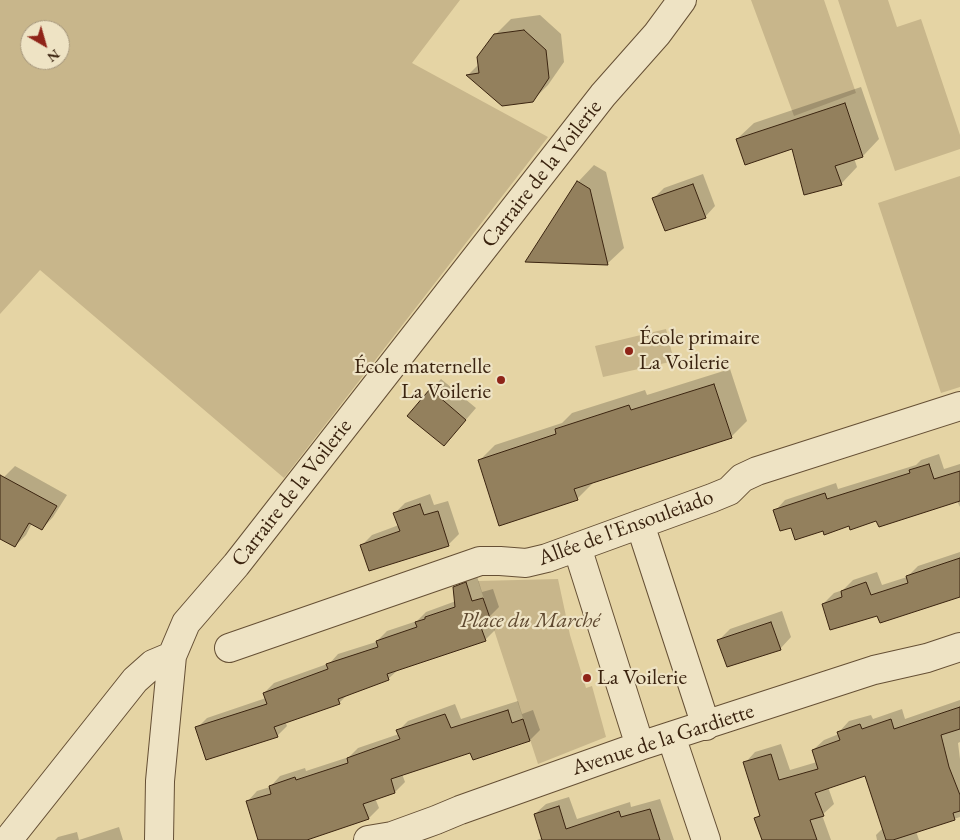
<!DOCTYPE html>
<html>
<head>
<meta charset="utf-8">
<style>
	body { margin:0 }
	#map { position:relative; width:960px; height:840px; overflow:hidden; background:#e5d4a4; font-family:"EB Garamond",serif }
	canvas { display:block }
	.north { position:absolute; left:20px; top:20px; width:50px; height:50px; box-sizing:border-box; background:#eee3c4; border:1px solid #a6977c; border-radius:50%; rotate:142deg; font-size:14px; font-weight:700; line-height:20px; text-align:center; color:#3b2410 }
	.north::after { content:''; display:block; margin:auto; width:18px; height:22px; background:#8f2418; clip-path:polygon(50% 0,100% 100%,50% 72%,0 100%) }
</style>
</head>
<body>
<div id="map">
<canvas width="960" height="840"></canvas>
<div class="north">N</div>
</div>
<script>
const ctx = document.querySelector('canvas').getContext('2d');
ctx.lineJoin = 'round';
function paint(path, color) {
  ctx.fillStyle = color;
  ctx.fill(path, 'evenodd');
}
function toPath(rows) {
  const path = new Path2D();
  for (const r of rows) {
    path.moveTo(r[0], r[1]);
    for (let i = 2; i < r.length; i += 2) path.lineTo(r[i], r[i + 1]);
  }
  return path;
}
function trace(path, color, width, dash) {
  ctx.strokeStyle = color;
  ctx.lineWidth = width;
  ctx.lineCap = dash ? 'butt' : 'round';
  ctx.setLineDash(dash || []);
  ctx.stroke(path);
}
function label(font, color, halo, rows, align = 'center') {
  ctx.font = font + ' "EB Garamond",serif';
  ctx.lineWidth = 4.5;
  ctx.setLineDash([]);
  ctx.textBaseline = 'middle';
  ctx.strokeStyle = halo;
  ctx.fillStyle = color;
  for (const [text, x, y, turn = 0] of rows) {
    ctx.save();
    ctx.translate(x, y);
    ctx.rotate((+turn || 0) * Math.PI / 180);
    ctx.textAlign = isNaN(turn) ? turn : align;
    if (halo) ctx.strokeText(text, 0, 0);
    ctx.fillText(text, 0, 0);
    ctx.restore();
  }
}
paint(toPath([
	[0,0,460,0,412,63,548,137,284,478,40,270,0,314],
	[30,30,60,30,60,60,30,60],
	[751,0,824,0,856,93,794,116],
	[838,0,888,0,897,27,921,19,960,135,960,149,895,171],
	[960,176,960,387,941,393,878,203],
	[666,329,674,361,603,377,595,346],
	[558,579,570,635,586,688,592,686,606,737,538,764,478,581]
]), '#c8b68b');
paint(toPath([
	[540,15,561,34,564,62,548,85,532,101,503,105,468,75,479,64,495,35,511,19],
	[861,87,879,139,863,156,854,158,857,167,841,184,793,148,737,139,754,123],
	[594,165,606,172,624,248,607,264,578,182],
	[703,174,715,206,705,217,654,198,664,188],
	[730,369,747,421,731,437,593,482,593,483,577,499,479,461,495,445,562,423,572,413,645,390,647,395],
	[441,379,476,408,444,445,431,390],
	[939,454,944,469,960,464,960,507,957,501,877,520,824,530,792,526,775,511,785,500,836,483,838,489,916,465,921,460],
	[15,466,67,495,53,517,42,529,32,523,26,535,15,546,0,537,0,484,4,477],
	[430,494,434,505,448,501,459,534,448,545,361,546,372,535,399,525,395,513,405,503],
	[960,552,960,595,878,614,823,604,834,593,843,590,853,580,877,572,882,585,907,577,918,566],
	[476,573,482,592,493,589,499,607,490,616,495,630,485,640,399,669,388,679,348,694,339,703,285,721,287,726,277,736,197,728,207,718,266,698,264,693,274,683,330,663,338,654,376,642,387,631,417,621,426,612,456,601,455,587,465,577],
	[782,611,791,637,780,649,719,640,730,629],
	[960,700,960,742,958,743,960,759,960,817,916,831,919,840,877,840,876,835,884,827,865,774,828,787,834,804,822,815,831,840,763,840,756,818,761,813,745,763,755,752,781,744,790,770,817,762,813,750,824,740,839,734,839,732,849,721,871,715,873,719,902,709,905,719],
	[518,701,522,714,533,710,540,730,530,740,471,752,402,774,405,782,395,792,375,798,379,808,369,818,301,840,260,840,247,802,257,791,270,787,280,776,305,768,306,771,349,757,358,748,399,734,398,731,408,721,455,704,461,719],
	[569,797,577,819,630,802,631,807,660,799,674,840,537,840,542,838,535,814,546,804],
	[119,827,123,840,55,840,58,837,77,832,79,840]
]), '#0003');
const building = toPath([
	[524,30,546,50,549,78,533,102,502,106,466,75,479,73,477,57,494,34,524,30],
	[845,103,863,157,835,166,842,185,804,195,792,149,745,165,736,139,845,103],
	[577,181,590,189,608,265,525,262,577,181],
	[693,184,706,218,665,231,652,198,693,184],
	[714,384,732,438,574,489,578,500,499,526,478,460,556,434,555,429,629,405,631,410,714,384],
	[430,389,466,420,444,446,407,416,430,389],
	[929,464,934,479,960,471,960,501,879,527,876,521,850,530,849,526,824,535,823,531,795,540,791,528,780,531,773,510,825,493,827,499,910,473,909,470,929,464],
	[0,475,57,506,42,530,29,523,15,547,0,539,0,475],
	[420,504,424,515,438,511,449,546,369,571,360,545,400,531,393,513,420,504],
	[960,558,960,597,880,623,877,616,830,630,822,604,842,597,841,591,866,582,871,595,908,583,906,576,960,558],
	[466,582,472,601,483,598,490,618,479,622,486,641,387,674,389,680,338,699,340,704,274,727,278,737,206,760,195,727,267,704,263,693,328,669,326,664,378,647,376,641,417,627,415,622,425,619,425,617,455,607,453,587,466,582],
	[771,622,781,650,727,667,717,640,771,622],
	[960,707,960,729,941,735,949,767,960,795,960,811,953,813,955,820,893,840,886,840,865,776,815,793,824,816,810,820,817,840,762,840,754,818,760,816,743,762,771,754,779,780,818,769,812,750,840,740,837,732,860,724,862,729,891,719,894,729,960,707],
	[508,710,512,723,523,719,530,741,473,760,470,753,391,779,395,793,363,804,369,819,307,840,258,840,246,801,271,794,269,786,295,777,296,780,348,763,347,758,400,739,396,730,445,714,451,728,508,710],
	[559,806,566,829,619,811,621,817,650,809,660,840,542,840,534,814,559,806]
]);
paint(building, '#93805d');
trace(building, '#3b2410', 1);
const minor = toPath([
	[640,524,706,726],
	[577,547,640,746],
	[229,648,480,561,500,561,526,563,547,558,712,498,729,491,742,478,757,471,960,406],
	[671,736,706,840],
	[8,840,135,680,153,664,172,656],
	[159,840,160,781,172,656,186,623,236,565,603,95,657,34,682,0],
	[368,840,392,836,436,820,460,810,640,746,874,670,927,658,960,647]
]);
trace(minor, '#665035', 30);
trace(minor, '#eee3c4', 28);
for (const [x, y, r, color] of [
	[629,351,5,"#8f2418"],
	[501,380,5,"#8f2418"],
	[587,678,5,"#8f2418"]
]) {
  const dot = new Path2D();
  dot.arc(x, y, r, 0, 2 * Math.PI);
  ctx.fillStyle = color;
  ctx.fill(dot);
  trace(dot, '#eee3c4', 2);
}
label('22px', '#3b2410', '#eee3c4', [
	["Carraire de la Voilerie",542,174,-52],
	["Carraire de la Voilerie",292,493,-52],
	["Allée de l'Ensouleiado",626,528,-20],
	["Avenue de la Gardiette",663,740,-18]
]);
label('22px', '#3b2410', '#eee3c4', [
	["École primaire",639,338],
	["La Voilerie",639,363],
	["École maternelle",491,367,"right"],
	["La Voilerie",491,392,"right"],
	["La Voilerie",597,678]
], 'left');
label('italic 22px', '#5e482f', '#eee3c4', [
	["Place du Marché",530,621]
]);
</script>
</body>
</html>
